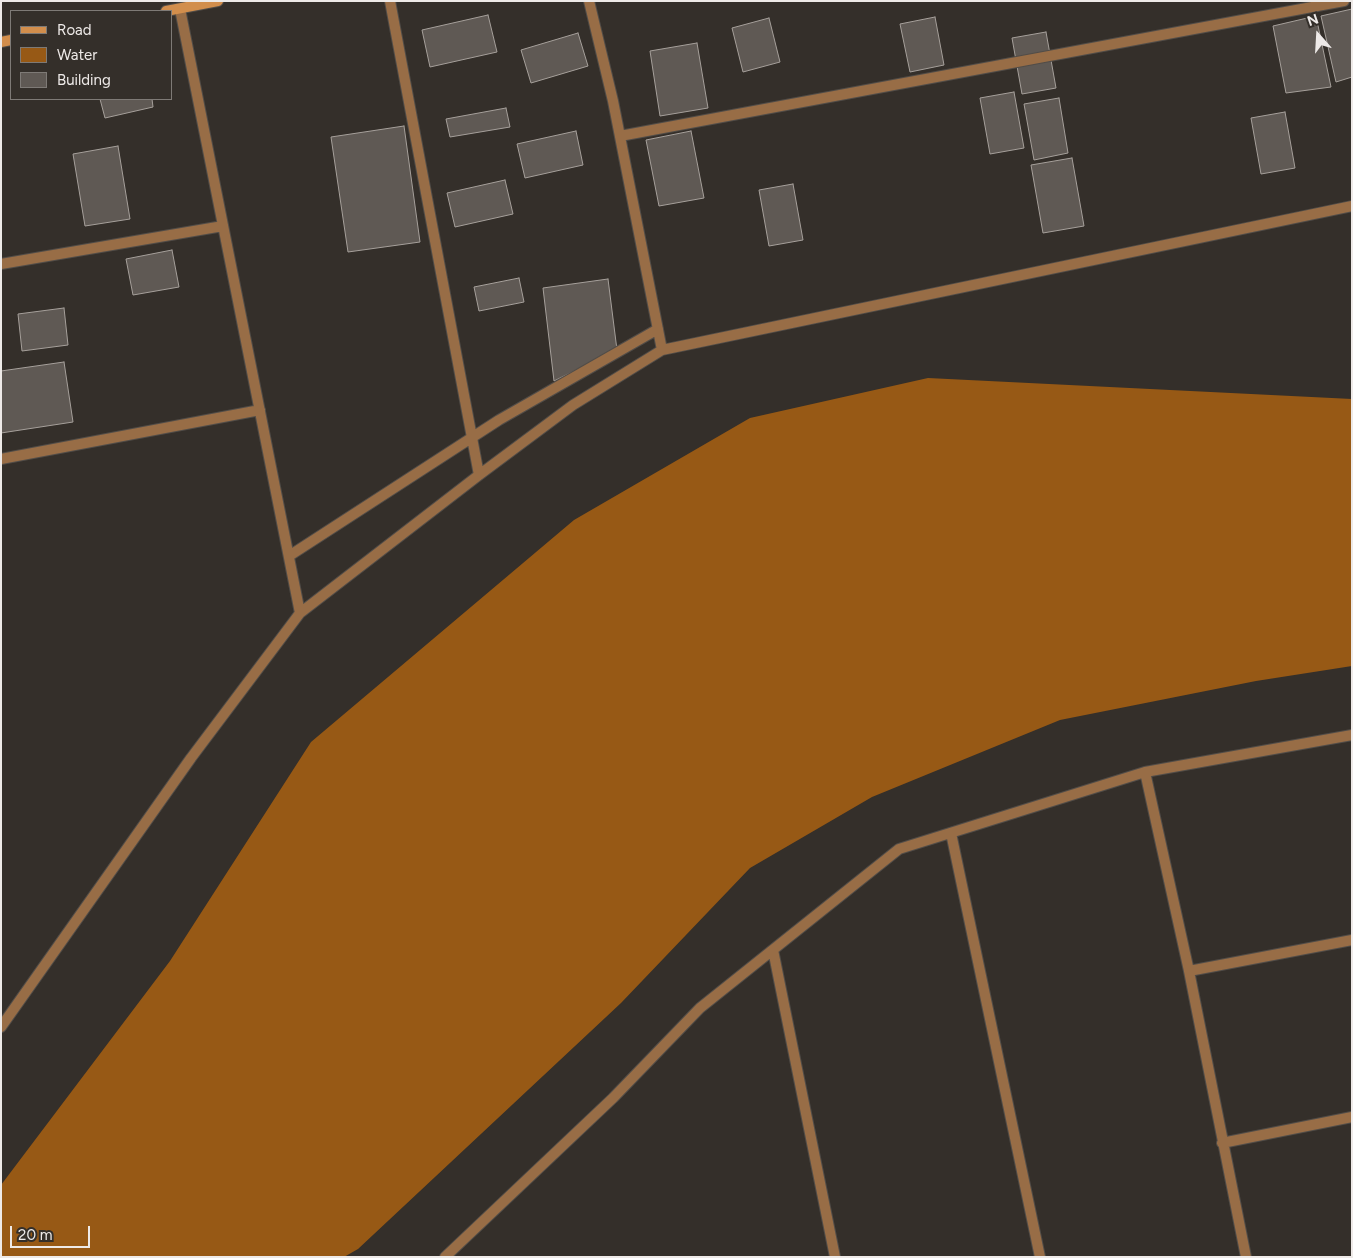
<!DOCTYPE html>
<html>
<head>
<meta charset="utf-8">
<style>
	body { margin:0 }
	#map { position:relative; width:1353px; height:1258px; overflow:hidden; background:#342f2a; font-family:Figtree,sans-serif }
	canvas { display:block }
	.frame { position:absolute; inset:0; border:2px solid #eeeae8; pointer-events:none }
	.legend { position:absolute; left:10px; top:10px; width:162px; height:90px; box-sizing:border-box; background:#342f2a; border:1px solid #7e7a76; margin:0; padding:6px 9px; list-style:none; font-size:15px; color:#eeeae8 }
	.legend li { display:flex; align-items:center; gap:10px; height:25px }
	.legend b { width:25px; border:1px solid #7e7a76 }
	.north { position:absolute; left:1293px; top:10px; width:50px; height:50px; -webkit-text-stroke:4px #342f2a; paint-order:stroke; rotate:341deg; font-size:14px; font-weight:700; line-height:20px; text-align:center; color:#eeeae8 }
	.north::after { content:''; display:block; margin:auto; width:18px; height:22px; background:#eeeae8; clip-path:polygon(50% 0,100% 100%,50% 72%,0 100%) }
	.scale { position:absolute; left:10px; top:1226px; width:80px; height:22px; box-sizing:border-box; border:2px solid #eeeae8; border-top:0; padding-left:6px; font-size:15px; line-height:18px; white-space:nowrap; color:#eeeae8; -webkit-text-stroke:4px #342f2a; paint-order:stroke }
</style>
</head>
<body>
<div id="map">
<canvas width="1353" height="1258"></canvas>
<div class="frame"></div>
<ul class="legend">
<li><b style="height:6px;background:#d28e4c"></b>Road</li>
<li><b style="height:14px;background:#975915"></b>Water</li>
<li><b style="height:14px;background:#5f5954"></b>Building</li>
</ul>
<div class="north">N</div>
<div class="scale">20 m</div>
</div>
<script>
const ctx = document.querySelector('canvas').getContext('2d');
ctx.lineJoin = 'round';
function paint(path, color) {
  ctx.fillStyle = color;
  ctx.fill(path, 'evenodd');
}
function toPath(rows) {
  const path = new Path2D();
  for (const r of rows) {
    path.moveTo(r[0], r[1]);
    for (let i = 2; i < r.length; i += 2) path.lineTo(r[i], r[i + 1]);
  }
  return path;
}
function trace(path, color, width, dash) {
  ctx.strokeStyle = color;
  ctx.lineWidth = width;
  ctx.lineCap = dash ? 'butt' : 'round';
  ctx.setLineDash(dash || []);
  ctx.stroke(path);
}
paint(toPath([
	[928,378,1352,399,1352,666,1256,681,1060,720,872,797,750,868,621,1003,358,1249,344,1257,1,1257,1,1185,170,961,311,742,574,520,750,418]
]), '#975915');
const building = toPath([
	[1352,9,1352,77,1336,82,1321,16,1352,9],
	[488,15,497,52,430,67,422,30,488,15],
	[1316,16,1331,87,1286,93,1273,26,1316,16],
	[935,17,944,65,910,72,900,24,935,17],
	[769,18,780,62,743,72,732,28,769,18],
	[1046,32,1056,88,1022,94,1012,38,1046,32],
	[578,33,588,66,531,83,521,50,578,33],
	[697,43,708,108,660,116,650,51,697,43],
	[1014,92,1024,148,990,154,980,98,1014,92],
	[1059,98,1068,153,1034,160,1024,104,1059,98],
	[100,99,152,99,153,107,105,118,100,99],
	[506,108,510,127,450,137,446,119,506,108],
	[1285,112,1295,168,1261,174,1251,118,1285,112],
	[404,126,420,242,348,252,331,137,404,126],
	[576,131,583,165,525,178,517,144,576,131],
	[691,131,704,198,659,206,646,140,691,131],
	[118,146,130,219,85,226,73,154,118,146],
	[1072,158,1084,226,1043,233,1031,165,1072,158],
	[505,180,513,214,455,227,447,193,505,180],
	[793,184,803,240,769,246,759,190,793,184],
	[172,250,179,287,133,295,126,259,172,250],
	[519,278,524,302,479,311,474,287,519,278],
	[608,279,617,350,554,381,543,288,608,279],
	[64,308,68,345,22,351,18,314,64,308],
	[64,362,73,422,1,433,1,371,64,362]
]);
paint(building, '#5f5954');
trace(building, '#a6a09b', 1);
const street = toPath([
	[390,1,479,475],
	[589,1,613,101,662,350],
	[180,9,300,613],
	[620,136,1344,1],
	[1,264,223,226],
	[1,459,260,410],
	[289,556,499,420,658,329],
	[1145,772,1189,971,1352,940],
	[951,833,1040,1257],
	[773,950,835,1257],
	[1189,971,1246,1257],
	[1,1027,191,758,300,613,479,475,573,405,662,350,1352,206],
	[1222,1143,1352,1117],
	[445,1257,613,1098,700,1008,899,849,1145,772,1352,735]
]);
const secondary = toPath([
	[166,11,218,1],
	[1,42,11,40]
]);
trace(street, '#524d48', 12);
trace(secondary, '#524d48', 12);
trace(street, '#986d46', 10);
trace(secondary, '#d28e4c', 10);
</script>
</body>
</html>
